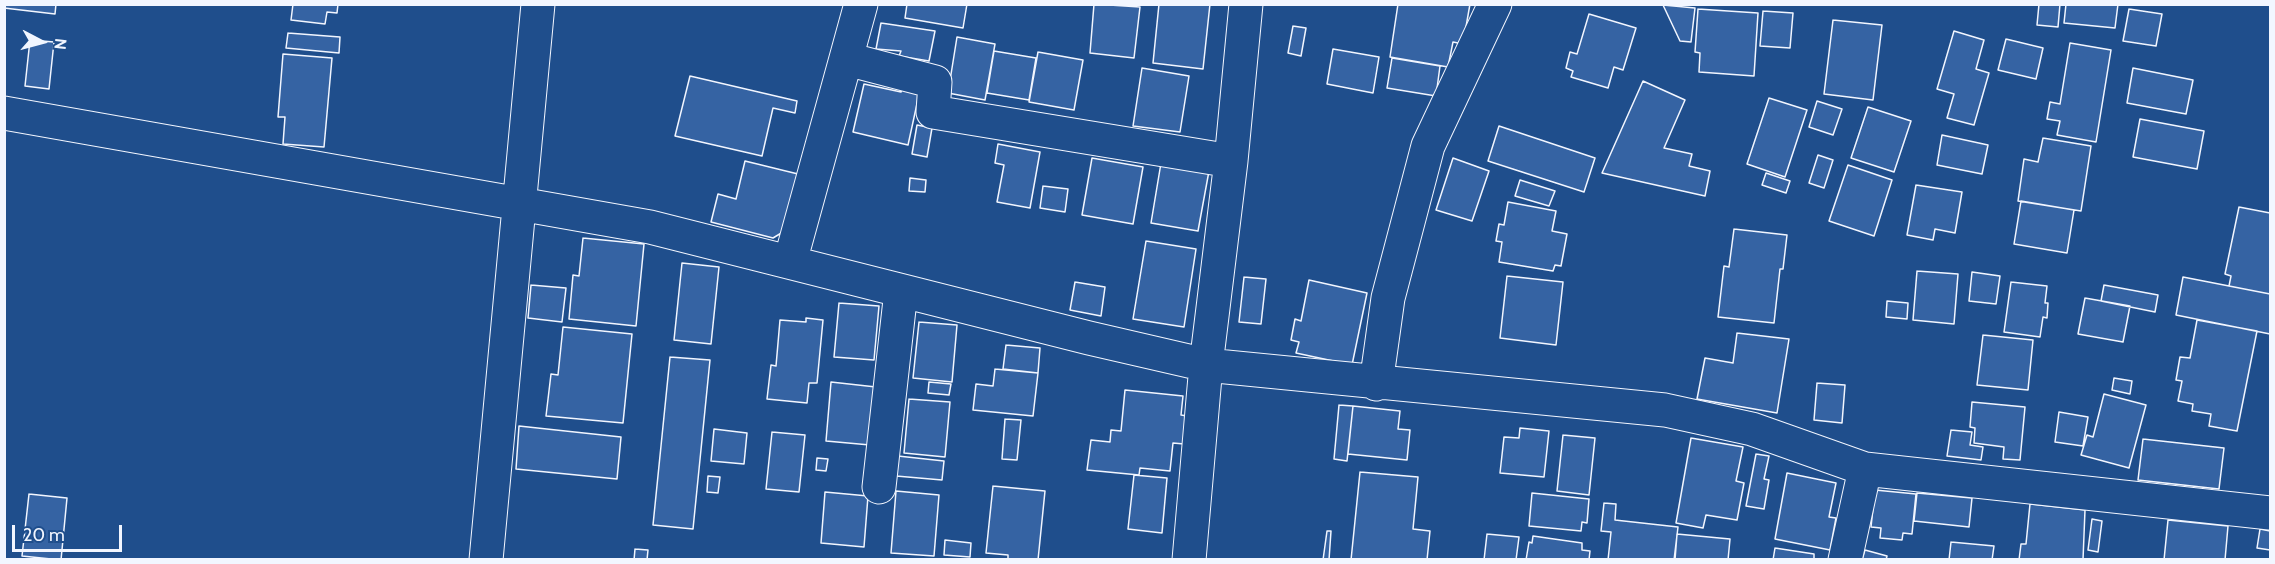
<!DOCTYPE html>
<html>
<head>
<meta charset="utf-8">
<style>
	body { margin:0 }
	#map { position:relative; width:2275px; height:564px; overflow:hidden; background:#1f4e8c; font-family:Cabin,sans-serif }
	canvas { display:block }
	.frame { position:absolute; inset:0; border:6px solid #f2f6ff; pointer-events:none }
	.north { position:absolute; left:12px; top:12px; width:60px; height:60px; -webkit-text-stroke:4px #1f4e8c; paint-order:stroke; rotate:96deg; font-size:16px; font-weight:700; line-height:24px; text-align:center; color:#f2f6ff }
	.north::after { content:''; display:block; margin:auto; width:21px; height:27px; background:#f2f6ff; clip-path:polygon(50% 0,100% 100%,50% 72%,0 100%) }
	.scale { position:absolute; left:12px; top:525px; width:110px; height:27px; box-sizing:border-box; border:3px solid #f2f6ff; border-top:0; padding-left:8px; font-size:18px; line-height:21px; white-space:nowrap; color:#f2f6ff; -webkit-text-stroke:4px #1f4e8c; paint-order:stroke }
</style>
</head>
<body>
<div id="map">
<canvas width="2275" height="564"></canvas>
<div class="frame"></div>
<div class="north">N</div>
<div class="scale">20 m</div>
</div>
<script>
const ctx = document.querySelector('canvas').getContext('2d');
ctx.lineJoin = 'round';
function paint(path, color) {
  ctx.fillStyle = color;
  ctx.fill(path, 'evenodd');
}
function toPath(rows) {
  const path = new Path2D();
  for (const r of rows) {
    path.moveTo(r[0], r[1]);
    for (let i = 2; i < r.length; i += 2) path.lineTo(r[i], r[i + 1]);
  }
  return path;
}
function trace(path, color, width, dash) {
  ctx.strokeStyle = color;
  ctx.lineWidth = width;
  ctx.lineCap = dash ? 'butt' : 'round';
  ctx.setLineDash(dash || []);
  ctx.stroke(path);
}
const building = toPath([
	[4,4,56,4,55,14,4,8,4,4],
	[293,4,338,4,337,13,327,12,325,24,291,20,293,4],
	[907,4,967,4,963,28,905,18,907,4],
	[1094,4,1140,7,1134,58,1090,53,1094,4],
	[1159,4,1210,4,1203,69,1153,63,1159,4],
	[1398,4,1470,4,1463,44,1453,42,1448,67,1390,57,1398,4],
	[2039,4,2060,4,2058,27,2037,25,2039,4],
	[2066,4,2118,4,2115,28,2064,23,2066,4],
	[1663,5,1695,8,1691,42,1680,41,1663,5],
	[1698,9,1758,13,1754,76,1699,72,1700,53,1695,52,1698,9],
	[2129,9,2162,14,2156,46,2123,41,2129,9],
	[1763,11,1793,13,1790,48,1760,46,1763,11],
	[1589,14,1636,28,1623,70,1614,67,1608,88,1571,77,1573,71,1566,68,1570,52,1577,54,1589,14],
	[1833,20,1882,25,1873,100,1824,94,1833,20],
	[881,23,935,31,929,61,899,56,901,51,876,49,881,23],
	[1293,26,1306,28,1301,56,1288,53,1293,26],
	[1954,31,1984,40,1976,69,1989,73,1974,125,1947,118,1954,94,1937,89,1954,31],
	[288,33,340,37,339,53,286,48,288,33],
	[957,37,995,44,985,100,948,93,957,37],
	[2006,39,2043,48,2036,79,1998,70,2006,39],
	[30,40,54,42,49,89,25,86,30,40],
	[2070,43,2111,50,2096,142,2057,135,2060,121,2047,119,2050,102,2060,104,2070,43],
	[1333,49,1379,57,1373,93,1327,84,1333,49],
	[994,51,1036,58,1029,100,987,93,994,51],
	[1038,52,1083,60,1074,110,1029,102,1038,52],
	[283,54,332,58,324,147,283,144,285,117,278,117,283,54],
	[1392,58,1440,66,1436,96,1387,88,1392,58],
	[1142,68,1189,76,1180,132,1133,126,1142,68],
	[2133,68,2193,80,2186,114,2127,103,2133,68],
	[690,76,797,101,795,113,773,108,762,156,675,136,690,76],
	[1643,81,1685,100,1664,148,1692,154,1689,166,1710,171,1705,196,1602,173,1643,81],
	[864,84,901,92,903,86,920,90,908,145,853,132,864,84],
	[1769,98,1807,110,1785,177,1747,164,1769,98],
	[1817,101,1842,109,1833,135,1809,127,1817,101],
	[1868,107,1911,121,1894,172,1851,158,1868,107],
	[2140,119,2204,131,2197,169,2133,157,2140,119],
	[917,125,932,128,927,157,912,154,917,125],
	[1499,126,1595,158,1584,192,1488,161,1499,126],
	[1942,135,1988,145,1982,174,1937,165,1942,135],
	[2043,138,2091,146,2081,211,2018,201,2024,159,2038,162,2043,138],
	[998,144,1040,152,1030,208,997,202,1004,165,995,163,998,144],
	[1818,155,1833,160,1824,188,1809,183,1818,155],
	[1092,158,1143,167,1133,224,1082,215,1092,158],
	[1453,158,1489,171,1472,221,1436,210,1453,158],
	[745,161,798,174,783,232,773,238,711,222,718,194,736,199,745,161],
	[1161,163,1209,171,1198,231,1151,223,1161,163],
	[1848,165,1892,180,1874,236,1829,221,1848,165],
	[1766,173,1790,181,1786,193,1762,185,1766,173],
	[910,178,926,180,925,192,909,191,910,178],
	[1520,180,1555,191,1549,206,1515,196,1520,180],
	[1916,185,1962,192,1955,233,1935,229,1933,240,1907,235,1916,185],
	[1043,186,1068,189,1065,212,1040,208,1043,186],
	[2021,201,2074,210,2067,253,2014,244,2021,201],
	[1508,202,1556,211,1552,231,1567,234,1561,266,1555,265,1553,271,1499,262,1502,242,1496,241,1499,224,1504,225,1508,202],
	[2239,207,2270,213,2270,294,2229,286,2231,276,2225,274,2239,207],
	[1734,229,1787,235,1783,269,1780,269,1774,323,1718,317,1724,266,1729,267,1734,229],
	[583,238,644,244,636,326,569,319,573,275,579,276,583,238],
	[1146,241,1196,249,1184,327,1133,319,1146,241],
	[682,263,719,267,711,344,674,340,682,263],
	[1917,271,1958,274,1954,324,1913,320,1917,271],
	[1972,272,2000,276,1996,304,1969,301,1972,272],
	[1507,276,1563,282,1556,345,1500,338,1507,276],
	[1244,277,1266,279,1261,324,1239,322,1244,277],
	[2183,277,2270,294,2270,334,2176,315,2183,277],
	[1309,280,1367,293,1352,365,1296,353,1299,342,1291,340,1295,319,1301,321,1309,280],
	[1075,282,1105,287,1101,316,1070,310,1075,282],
	[2011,282,2047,286,2045,303,2048,303,2047,318,2043,317,2040,337,2004,332,2011,282],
	[531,285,566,288,562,322,528,318,531,285],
	[2104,285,2158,295,2155,312,2101,301,2104,285],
	[2085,298,2130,306,2123,342,2078,334,2085,298],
	[1887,301,1908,303,1907,319,1886,317,1887,301],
	[839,303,879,306,874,360,834,357,839,303],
	[806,318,823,320,817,383,809,383,807,403,767,399,771,365,776,366,780,320,806,322,806,318],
	[2197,320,2257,331,2237,431,2209,426,2211,414,2192,411,2193,404,2178,401,2182,381,2176,380,2180,357,2190,358,2197,320],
	[919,322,957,325,952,382,913,378,919,322],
	[563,327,632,334,623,423,546,416,551,374,558,375,563,327],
	[1737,333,1789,339,1777,413,1697,399,1705,358,1733,363,1737,333],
	[1983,335,2033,340,2028,390,1977,385,1983,335],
	[1006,345,1040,348,1038,373,1003,369,1006,345],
	[670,357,710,360,693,529,653,525,670,357],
	[995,369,1038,373,1033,416,973,410,976,384,993,386,995,369],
	[2114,378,2132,381,2130,394,2112,390,2114,378],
	[831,382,876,387,870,445,826,441,831,382],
	[929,382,951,384,949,395,928,393,929,382],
	[1817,383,1845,385,1842,423,1814,420,1817,383],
	[1125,390,1183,396,1181,415,1187,416,1184,444,1173,443,1170,471,1140,468,1139,475,1087,470,1091,440,1110,442,1111,430,1121,431,1125,390],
	[2104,394,2146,405,2129,468,2081,455,2087,435,2093,437,2104,394],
	[909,399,950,402,945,457,904,453,909,399],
	[1972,402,2025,407,2020,460,2003,459,2004,447,1974,443,1975,428,1970,427,1972,402],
	[1339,405,1353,406,1347,461,1334,459,1339,405],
	[1353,406,1400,411,1398,429,1410,430,1407,460,1348,454,1353,406],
	[2059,412,2088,417,2083,446,2055,442,2059,412],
	[1005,419,1021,420,1017,460,1002,459,1005,419],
	[519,426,621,437,617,479,516,469,519,426],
	[1520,428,1549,431,1544,477,1500,473,1504,437,1519,438,1520,428],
	[714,429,747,433,744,464,711,461,714,429],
	[1951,430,1972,432,1970,445,1983,447,1981,460,1947,456,1951,430],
	[772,432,805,435,799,492,766,489,772,432],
	[1563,435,1595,438,1589,495,1557,491,1563,435],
	[1691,438,1743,447,1736,481,1744,483,1737,520,1706,515,1703,528,1676,523,1691,438],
	[2143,439,2224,448,2219,489,2138,480,2143,439],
	[1756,454,1769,456,1764,479,1769,480,1764,509,1746,506,1756,454],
	[898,456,944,461,942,480,896,476,898,456],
	[817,458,828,459,826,471,816,470,817,458],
	[1360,472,1418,477,1413,529,1430,531,1427,560,1351,560,1360,472],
	[1787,473,1836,483,1829,517,1836,518,1830,550,1775,539,1787,473],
	[1134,475,1167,478,1162,533,1128,529,1134,475],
	[708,476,720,477,718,493,707,492,708,476],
	[993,486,1045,491,1038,560,1008,560,1008,555,986,553,993,486],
	[1875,490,1916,494,1912,534,1903,533,1902,540,1880,538,1881,528,1871,527,1875,490],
	[896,491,939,495,934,556,891,553,896,491],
	[825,492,868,496,864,547,821,543,825,492],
	[1532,493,1589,499,1587,523,1582,522,1581,531,1529,526,1532,493],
	[1917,493,1972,498,1969,527,1914,521,1917,493],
	[29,494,67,498,61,560,22,556,29,494],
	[1604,503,1616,504,1615,520,1678,527,1674,560,1608,560,1611,532,1601,531,1604,503],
	[2030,504,2085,510,2083,560,2019,560,2021,544,2026,544,2030,504],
	[2092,519,2102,521,2098,552,2088,550,2092,519],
	[2168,520,2228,526,2225,560,2164,560,2168,520],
	[2260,529,2270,531,2270,550,2257,548,2260,529],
	[1327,531,1331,531,1329,560,1323,560,1327,531],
	[1487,534,1519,537,1516,560,1484,560,1487,534],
	[1677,534,1730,539,1728,560,1675,560,1677,534],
	[1533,536,1582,543,1582,550,1590,551,1589,560,1526,560,1529,542,1532,543,1533,536],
	[945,540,971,543,970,557,944,555,945,540],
	[1951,542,1994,546,1992,560,1949,560,1951,542],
	[1775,548,1814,554,1814,560,1773,560,1775,548],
	[635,549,648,550,647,560,634,560,635,549],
	[1865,550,1887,556,1886,560,1862,560,1865,550]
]);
paint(building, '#3563a3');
trace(building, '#f2f6ff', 1.5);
const street = toPath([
	[847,59,935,82,933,112,1231,161],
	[4,113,650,227,1089,338,1206,365,1665,410,1752,429,1865,469,2270,513],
	[790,262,861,4],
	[1376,384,1388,298,1428,146,1495,4],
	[879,487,901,291],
	[486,560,538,4],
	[1189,560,1206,365,1231,161,1246,4],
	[1845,560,1865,469]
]);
trace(street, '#f2f6ff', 35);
trace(street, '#1f4e8c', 33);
</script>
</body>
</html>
